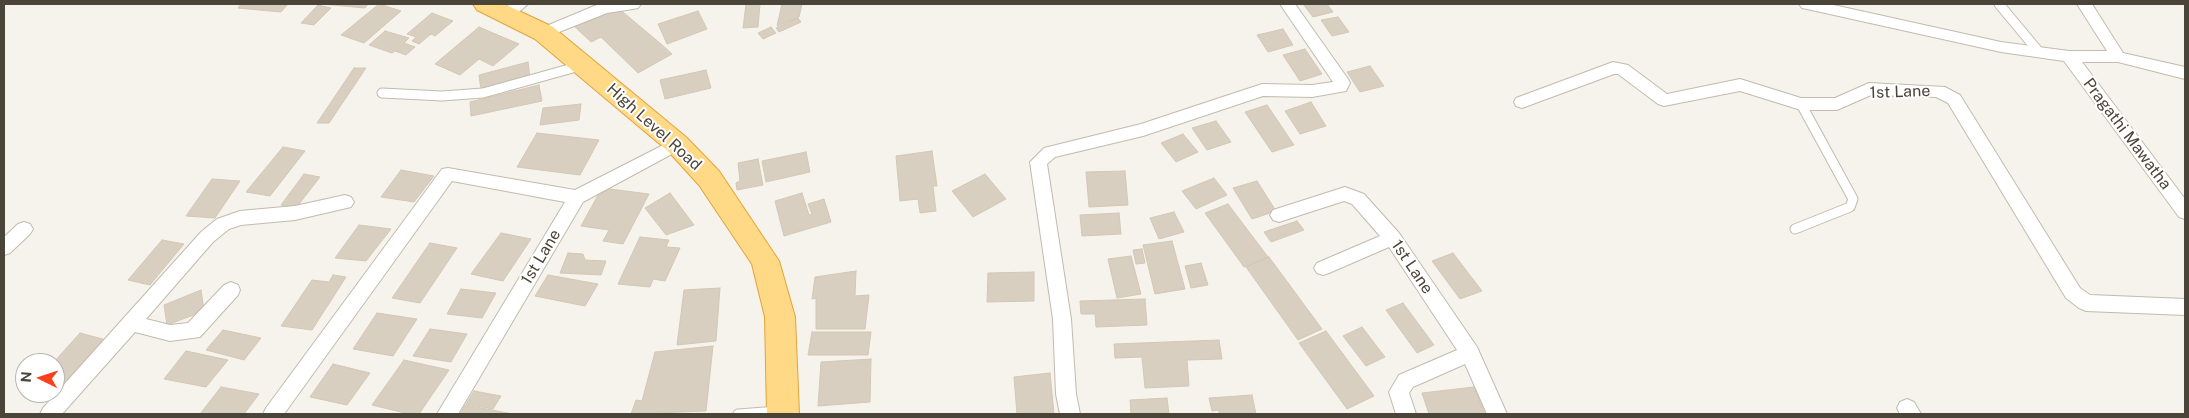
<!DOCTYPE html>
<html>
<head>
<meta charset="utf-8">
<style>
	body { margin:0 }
	#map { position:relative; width:2189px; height:418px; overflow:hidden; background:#f6f3ec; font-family:"Public Sans",sans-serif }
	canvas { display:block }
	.frame { position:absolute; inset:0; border:5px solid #4b4439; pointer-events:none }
	.north { position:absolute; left:15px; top:353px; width:50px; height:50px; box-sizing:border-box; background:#fff; border:1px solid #b7b4b0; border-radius:50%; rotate:274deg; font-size:14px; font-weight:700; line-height:20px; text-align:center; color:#4b4439 }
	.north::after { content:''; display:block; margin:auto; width:18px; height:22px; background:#fc3f1d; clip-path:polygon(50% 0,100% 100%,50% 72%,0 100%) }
</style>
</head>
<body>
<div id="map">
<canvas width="2189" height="418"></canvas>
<div class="frame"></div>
<div class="north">N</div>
</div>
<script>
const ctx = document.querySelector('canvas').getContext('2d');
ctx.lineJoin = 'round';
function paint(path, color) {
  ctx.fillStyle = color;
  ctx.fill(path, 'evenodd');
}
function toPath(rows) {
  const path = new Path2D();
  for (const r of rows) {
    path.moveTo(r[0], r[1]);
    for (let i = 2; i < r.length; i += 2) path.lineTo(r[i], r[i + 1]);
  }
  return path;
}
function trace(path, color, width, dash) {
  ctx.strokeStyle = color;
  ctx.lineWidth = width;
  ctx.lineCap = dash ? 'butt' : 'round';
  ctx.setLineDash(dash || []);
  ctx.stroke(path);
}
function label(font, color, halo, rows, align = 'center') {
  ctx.font = font + ' "Public Sans",sans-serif';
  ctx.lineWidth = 4;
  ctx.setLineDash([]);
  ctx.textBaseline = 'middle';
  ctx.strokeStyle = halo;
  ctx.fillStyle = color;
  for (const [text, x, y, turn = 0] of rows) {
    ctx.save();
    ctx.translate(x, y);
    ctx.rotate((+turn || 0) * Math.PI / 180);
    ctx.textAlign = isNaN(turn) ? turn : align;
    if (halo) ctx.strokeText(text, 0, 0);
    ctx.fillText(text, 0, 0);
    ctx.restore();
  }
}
const building = toPath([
	[241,4,288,4,281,12,238,8,241,4],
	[322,4,368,4,365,8,322,4],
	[379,4,401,11,364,43,341,35,379,4],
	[746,4,760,4,758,27,743,28,746,4],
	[782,4,802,4,799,17,777,26,782,4],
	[1303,4,1327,4,1333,12,1313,17,1303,4],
	[318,5,331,8,314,25,301,23,318,5],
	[618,8,661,44,672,54,638,73,601,37,591,42,574,26,618,8],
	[698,11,707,29,667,44,658,24,698,11],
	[432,13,453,21,435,36,431,34,419,44,412,41,416,37,407,34,432,13],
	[1338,17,1349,32,1332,36,1321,20,1338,17],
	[798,18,801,22,779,32,776,28,798,18],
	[479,27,519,44,493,66,479,59,460,75,435,64,479,27],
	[771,27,776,33,763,39,758,33,771,27],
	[1283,29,1293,45,1268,52,1257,35,1283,29],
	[385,31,409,38,404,43,415,47,406,55,395,51,392,53,369,45,385,31],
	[1305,49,1322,74,1300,81,1283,55,1305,49],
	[528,62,530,77,481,90,479,75,528,62],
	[1370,66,1384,86,1360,92,1347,72,1370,66],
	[354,68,366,68,329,123,317,123,354,68],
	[706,70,711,88,665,99,660,80,706,70],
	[539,85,542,101,471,116,470,102,539,85],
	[1311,102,1326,126,1300,134,1285,111,1311,102],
	[581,104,579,120,540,125,543,108,581,104],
	[1267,105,1294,145,1272,152,1245,112,1267,105],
	[1216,121,1231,142,1207,150,1192,128,1216,121],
	[537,133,599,140,580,175,517,167,537,133],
	[1183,134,1198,152,1176,162,1161,143,1183,134],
	[283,147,305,151,270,196,246,192,283,147],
	[932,151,937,186,933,186,936,211,920,213,918,199,900,201,896,156,932,151],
	[806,152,810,172,766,182,762,161,806,152],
	[758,159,763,185,737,190,736,183,740,181,738,163,758,159],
	[401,170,434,176,414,202,381,197,401,170],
	[1125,171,1128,205,1089,207,1086,172,1125,171],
	[304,174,320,177,296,208,281,205,304,174],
	[985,174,1006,199,973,217,952,191,985,174],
	[1214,178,1227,195,1196,209,1182,191,1214,178],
	[212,179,240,181,215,218,186,216,212,179],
	[1257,181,1276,211,1252,219,1233,188,1257,181],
	[602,188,649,194,623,244,603,241,609,230,581,226,602,188],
	[670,193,694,225,666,235,645,208,670,193],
	[802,193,809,215,812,214,808,204,824,199,831,222,784,236,775,201,802,193],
	[1228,204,1268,257,1244,267,1205,213,1228,204],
	[1174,212,1184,232,1159,239,1150,218,1174,212],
	[1119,213,1121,234,1082,236,1080,215,1119,213],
	[1297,221,1304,230,1271,242,1264,232,1297,221],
	[359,225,391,229,366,261,335,258,359,225],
	[501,233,531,239,503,281,471,274,501,233],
	[640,237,669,240,666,247,680,248,665,281,653,279,650,287,618,284,640,237],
	[162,240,184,244,150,285,128,280,162,240],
	[1172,241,1185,289,1155,294,1143,245,1172,241],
	[430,243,457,248,420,303,392,298,430,243],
	[1142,249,1145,263,1136,264,1133,250,1142,249],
	[568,253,583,254,585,260,606,261,601,275,560,273,568,253],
	[1453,253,1482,291,1460,299,1432,261,1453,253],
	[1131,256,1141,294,1117,298,1108,259,1131,256],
	[1269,257,1322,329,1298,340,1246,267,1269,257],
	[1201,263,1208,285,1191,288,1185,266,1201,263],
	[856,271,855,296,869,295,865,329,816,329,816,298,812,299,815,277,856,271],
	[1034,272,1034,301,987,302,988,273,1034,272],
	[333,275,346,277,312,330,281,326,312,280,329,282,333,275],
	[548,275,598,284,585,306,535,296,548,275],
	[720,288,716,341,677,345,684,290,720,288],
	[461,289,496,293,482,318,447,314,461,289],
	[201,290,204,311,167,325,164,305,201,290],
	[1145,299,1147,325,1096,327,1095,314,1081,314,1080,301,1145,299],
	[1403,303,1434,345,1417,353,1386,310,1403,303],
	[377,313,417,319,393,356,353,349,377,313],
	[1362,327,1385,357,1366,366,1343,336,1362,327],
	[430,329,467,334,451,362,413,356,430,329],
	[223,330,261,338,244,360,206,350,223,330],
	[1326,331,1374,396,1347,409,1299,343,1326,331],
	[812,332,871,332,868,355,808,355,812,332],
	[80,333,110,341,59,397,42,393,55,393,55,363,53,363,80,333],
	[1219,340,1222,359,1187,360,1189,386,1145,388,1142,357,1115,358,1114,344,1219,340],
	[713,346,706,411,631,414,636,400,642,401,655,352,713,346],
	[186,351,228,360,206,387,164,379,186,351],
	[871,359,870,402,818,406,821,362,871,359],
	[404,360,449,370,419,414,409,414,372,405,404,360],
	[333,364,370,373,347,405,310,397,333,364],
	[1050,373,1054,414,1017,414,1014,377,1050,373],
	[221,387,259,394,244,414,200,414,221,387],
	[1474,387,1485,414,1429,414,1422,393,1474,387],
	[474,391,501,396,493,409,466,404,474,391],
	[1252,395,1256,414,1219,414,1219,410,1212,411,1209,398,1252,395],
	[1167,398,1169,414,1131,414,1130,400,1167,398],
	[465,405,513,414,460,414,465,405]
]);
paint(building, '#d8cfc1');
trace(building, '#d3c7b4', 1);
const service = toPath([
	[1999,4,2039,52],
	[382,93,442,96,483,93,580,66],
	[1795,229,1850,207,1853,199,1801,104],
	[738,414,778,411]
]);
const minor = toPath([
	[510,4,528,4,512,18,502,18,499,14,502,10,510,4],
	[599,4,641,4,638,8,633,9,607,13,544,38,539,37,536,33,539,29,599,4],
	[1280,4,1295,4,1348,79,1350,83,1346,91,1312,97,1263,96,1143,136,1055,157,1047,164,1071,319,1076,394,1080,414,1060,414,1056,394,1053,319,1030,162,1044,148,1141,124,1262,84,1312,85,1333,82,1280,4],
	[1799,4,1829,4,2001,42,2069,51,2107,51,2077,4,2092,4,2123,53,2185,67,2185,79,2118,62,2082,62,2185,199,2185,219,2179,217,2064,61,2001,52,1807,9,1802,8,1799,4],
	[1613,62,1628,65,1667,94,1740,79,1801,98,1835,98,1869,83,1945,87,1960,95,2080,288,2090,295,2185,299,2185,315,2086,311,2079,308,2066,298,1948,103,1936,97,1871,95,1837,110,1801,110,1740,91,1664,106,1658,104,1618,74,1614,74,1522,108,1516,106,1514,102,1516,98,1613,62],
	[677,138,683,140,685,144,683,148,583,202,458,414,437,414,565,202,452,181,284,414,263,414,266,408,442,169,448,168,575,190,677,138],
	[1345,187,1364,194,1399,233,1477,347,1507,414,1487,414,1465,364,1413,387,1409,393,1416,414,1396,414,1389,392,1399,375,1457,350,1389,247,1329,273,1323,275,1317,273,1314,268,1317,263,1380,236,1352,204,1344,201,1279,222,1273,220,1270,215,1273,210,1345,187],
	[345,195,351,197,354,202,351,207,295,220,241,225,229,229,213,242,146,319,170,325,188,323,224,285,231,282,238,285,240,290,238,295,200,337,170,341,135,332,62,414,40,414,43,408,201,232,217,219,240,211,295,206,345,195],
	[24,222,30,224,33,229,30,234,10,253,4,255,4,237,18,224,24,222],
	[1907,399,1914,402,1921,414,1900,414,1897,408,1900,402,1907,399]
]);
const trunk = toPath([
	[473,4,504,4,553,27,686,137,719,171,779,261,795,317,799,414,767,414,765,317,752,264,699,185,668,151,535,39,477,10,473,4]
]);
trace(service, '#c2bbae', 11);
trace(minor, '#c2bbae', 2);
trace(trunk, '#e0a43c', 2);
trace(service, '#fff', 9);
paint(minor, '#fff');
paint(trunk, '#ffd985');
label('16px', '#4b4439', '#fff', [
	["1st Lane",1900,92,-2],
	["High Level Road",654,127,42],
	["Pragathi Mawatha",2127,134,53],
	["1st Lane",541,257,-59],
	["1st Lane",1412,267,56]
]);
</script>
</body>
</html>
